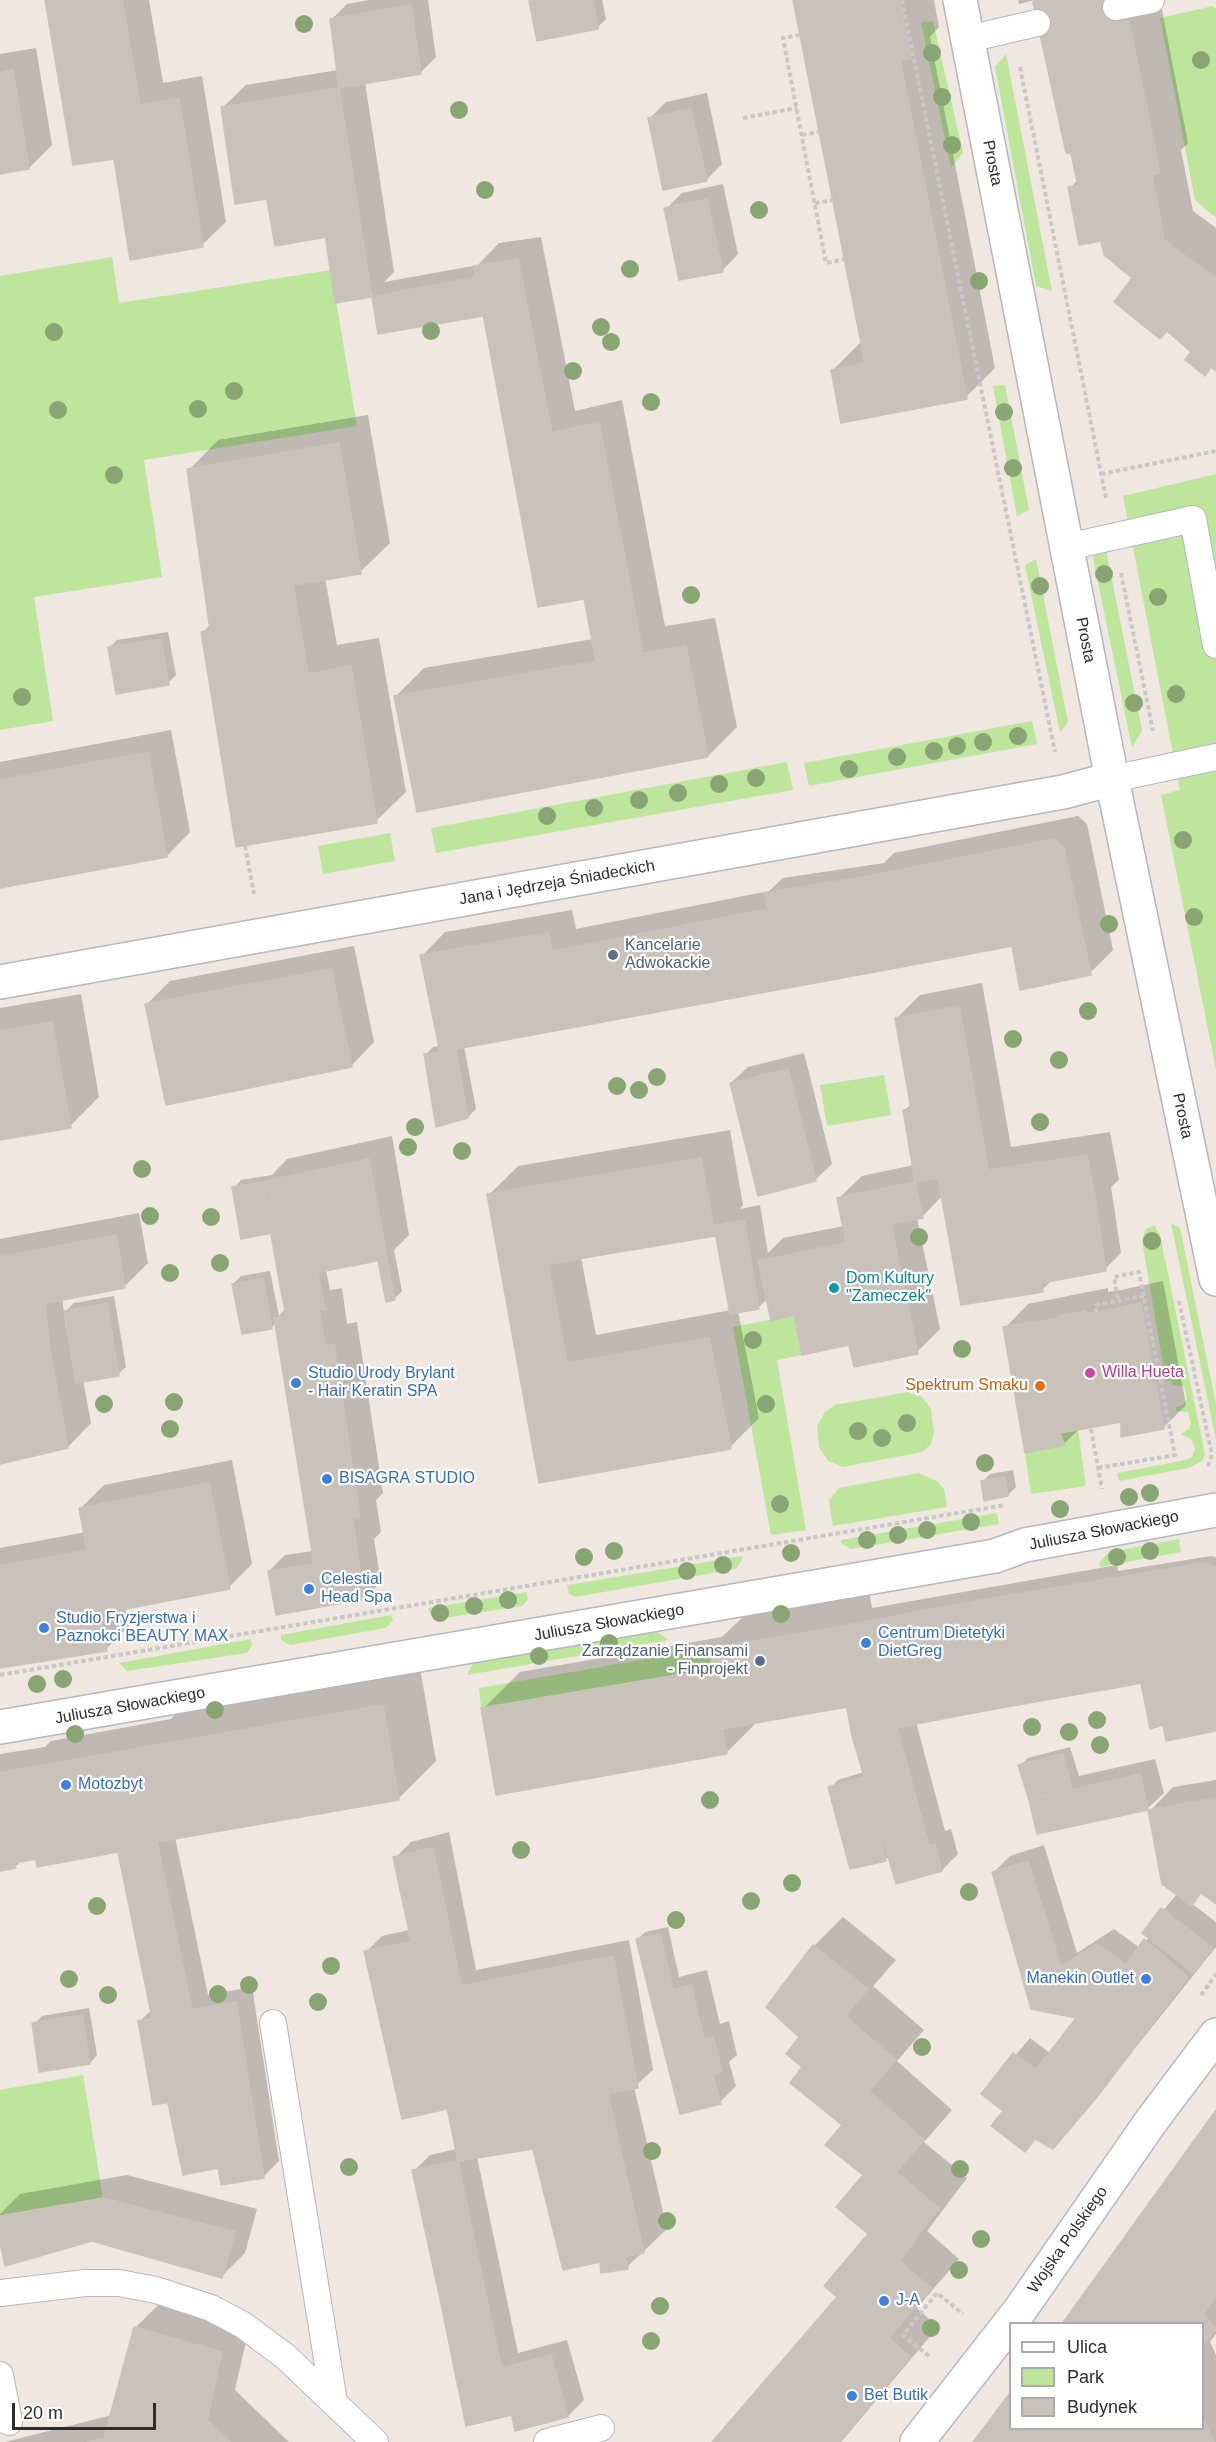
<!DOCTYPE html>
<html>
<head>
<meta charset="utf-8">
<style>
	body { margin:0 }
	#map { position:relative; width:1216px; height:2442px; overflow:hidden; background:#efe7e0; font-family:Arial,sans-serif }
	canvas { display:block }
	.legend { position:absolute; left:1009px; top:2322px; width:195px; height:108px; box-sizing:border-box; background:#fff; border:2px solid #ababab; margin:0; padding:8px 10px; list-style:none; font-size:18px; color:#2d2d2d }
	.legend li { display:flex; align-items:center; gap:12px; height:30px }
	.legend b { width:30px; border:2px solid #ababab }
	.scale { position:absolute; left:12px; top:2403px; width:144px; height:27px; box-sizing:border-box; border:3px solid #2d2d2d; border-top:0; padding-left:8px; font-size:18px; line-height:21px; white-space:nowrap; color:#2d2d2d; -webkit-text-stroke:4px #fff; paint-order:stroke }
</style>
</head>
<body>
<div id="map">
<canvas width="1216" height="2442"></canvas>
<ul class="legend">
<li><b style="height:8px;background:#fff"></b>Ulica</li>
<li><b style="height:16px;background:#bde69c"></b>Park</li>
<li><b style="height:16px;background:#c8c2bb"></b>Budynek</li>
</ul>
<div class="scale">20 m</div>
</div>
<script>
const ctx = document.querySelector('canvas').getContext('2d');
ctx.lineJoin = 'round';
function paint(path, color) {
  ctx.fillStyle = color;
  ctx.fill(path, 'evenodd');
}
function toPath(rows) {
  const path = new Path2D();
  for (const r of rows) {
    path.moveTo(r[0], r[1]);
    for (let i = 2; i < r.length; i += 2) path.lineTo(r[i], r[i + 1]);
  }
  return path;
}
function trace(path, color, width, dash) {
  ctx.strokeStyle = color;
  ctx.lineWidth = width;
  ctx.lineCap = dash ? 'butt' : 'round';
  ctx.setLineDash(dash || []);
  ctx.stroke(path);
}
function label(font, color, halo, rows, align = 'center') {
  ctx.font = font + ' Arial,sans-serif';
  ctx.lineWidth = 4.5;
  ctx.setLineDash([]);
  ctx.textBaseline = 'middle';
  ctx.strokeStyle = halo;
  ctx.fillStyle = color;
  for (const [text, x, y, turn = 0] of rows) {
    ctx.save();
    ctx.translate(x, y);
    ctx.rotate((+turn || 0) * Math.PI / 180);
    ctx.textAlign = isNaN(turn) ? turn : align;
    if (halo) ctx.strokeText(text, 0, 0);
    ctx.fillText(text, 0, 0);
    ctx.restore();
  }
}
paint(toPath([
	[1213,6,1216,9,1216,218,1195,200,1160,18],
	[933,21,963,153,951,168,921,22],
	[1006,54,1052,291,1036,286,995,67],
	[112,257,119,303,331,270,357,426,144,460,162,577,34,597,53,721,0,730,0,276],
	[1005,385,1029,510,1017,516,993,386],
	[1216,474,1216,1069,1161,795,1180,790,1123,496],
	[1106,550,1142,730,1132,748,1092,553],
	[1036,559,1068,722,1060,733,1025,565],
	[1032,721,1037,744,809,786,804,763],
	[787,762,793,790,436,853,431,828],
	[390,833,395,861,323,874,318,846],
	[884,1075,891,1115,827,1126,820,1085],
	[1171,1223,1180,1228,1216,1404,1216,1440],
	[1154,1225,1160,1235,1205,1454,1202,1461,1189,1468,1119,1481,1117,1473,1186,1460,1192,1457,1195,1449,1192,1440,1181,1434,1189,1429,1191,1424,1188,1412,1176,1411,1176,1407,1183,1405,1187,1399,1185,1389,1183,1386,1172,1385,1171,1381,1166,1382,1142,1241,1145,1230],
	[794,1315,802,1355,777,1360,806,1530,771,1535,733,1327],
	[908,1392,922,1397,931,1409,934,1433,931,1444,922,1452,843,1467,828,1461,819,1447,817,1426,825,1412,835,1405],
	[1078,1430,1086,1486,1031,1494,1025,1453,1065,1445,1060,1433],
	[918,1473,937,1481,944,1489,947,1507,833,1526,829,1500,839,1488],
	[997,1513,999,1524,851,1549,841,1543,841,1540],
	[1179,1539,1181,1552,1100,1567,1099,1563,1109,1552],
	[742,1556,742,1560,736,1569,575,1597,569,1594,567,1585],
	[527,1592,528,1600,522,1606,438,1619,430,1614,428,1608],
	[391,1615,393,1620,386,1628,290,1645,281,1640,281,1635],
	[652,1629,669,1640,467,1675,474,1660],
	[251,1639,252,1645,247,1653,127,1671,119,1663],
	[710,1648,712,1669,481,1708,479,1688],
	[83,2075,103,2198,0,2216,0,2090]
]), '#bde69c');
paint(toPath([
	[47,0,149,0,163,83,202,76,226,222,202,245,115,157],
	[369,0,428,0,436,57,420,73,365,82,394,272,384,282,478,265,499,243,541,237,575,411,622,400,665,626,715,618,737,727,708,756,395,697,424,668,593,639,585,598,540,605,485,313,379,333,373,295,337,301,327,235,268,200,271,197,222,108,246,85,338,70,331,20,347,4],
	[532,0,602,0,606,19,598,27],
	[794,0,934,0,939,27,930,37,995,368,966,397,832,371,862,341],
	[1018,0,1160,0,1188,143,1181,150,1193,211,1216,228,1216,369,1212,366,1205,374,1194,352,1102,239,1070,188,1078,180,1072,151,1067,152,1034,0,1019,4],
	[36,48,52,145,29,168,0,172,0,54],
	[707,93,722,164,706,180,650,118,666,102],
	[723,184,738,254,722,271,666,209,682,193],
	[368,415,390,543,360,572,325,578,337,645,379,638,406,792,376,821,202,633,211,624,189,470,218,440],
	[168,632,176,675,168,683,109,648,117,640],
	[171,730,190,832,167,856,0,886,0,762],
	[1078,816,1087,824,1113,950,1090,973,1013,944,464,1046,476,1109,468,1117,425,1055,433,1047,440,1046,422,956,445,932,572,910,576,929,769,891,783,878,884,863,894,853],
	[354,946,374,1042,351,1066,147,1004,170,981],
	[982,983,1011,1147,1110,1132,1119,1180,1111,1187,1121,1253,1105,1269,1053,1279,1042,1290,942,1196,922,1217,917,1218,940,1329,917,1352,850,1343,768,1298,758,1308,738,1311,759,1418,730,1447,541,1481,489,1195,518,1166,730,1130,743,1205,740,1209,760,1205,768,1253,783,1238,844,1226,838,1199,862,1176,914,1165,904,1111,911,1104,897,1018,920,995],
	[717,1232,731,1310,596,1335,581,1257],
	[81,994,99,1097,70,1126,0,1139,0,1008],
	[804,1053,832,1164,815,1180,731,1083,748,1067],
	[392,1136,409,1235,394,1250,402,1291,394,1299,387,1300,379,1259,326,1270,330,1290,342,1288,347,1324,357,1322,383,1493,376,1500,381,1532,374,1539,381,1582,364,1598,269,1571,285,1555,313,1551,276,1323,271,1328,233,1284,241,1276,270,1271,279,1316,286,1308,273,1232,234,1188,241,1180,272,1175,287,1159],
	[139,1213,148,1263,125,1286,62,1298,64,1313,74,1303,114,1296,126,1367,118,1374,83,1380,91,1423,68,1447,0,1462,0,1239],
	[66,1313,69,1328,66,1329,64,1314],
	[1163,1281,1186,1405,1163,1428,1123,1420,1080,1428,1064,1444,1005,1328,1028,1304,1108,1288,1108,1292,1121,1290],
	[232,1460,252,1564,229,1587,125,1607,129,1626,106,1649,0,1667,0,1548,86,1532,81,1508,104,1485],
	[1013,1470,1016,1487,1008,1495,982,1482,990,1474],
	[1211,1556,1216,1557,1216,1730,1164,1723,1142,1681,916,1722,945,1831,951,1829,958,1854,942,1870,889,1856,885,1860,830,1788,838,1780,864,1772,848,1705,758,1721,726,1753,483,1709,520,1672,722,1637,749,1611,869,1591,872,1608,1117,1565,1118,1571],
	[420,1668,436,1761,399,1798,175,1837,208,1995,252,1987,279,2161,263,2177,219,2166,184,2173,169,2103,173,2100,140,2021,148,2013,153,2012,120,1851,37,1858,21,1861,15,1867,0,1870,0,1754,45,1747,51,1741,171,1719,179,1711],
	[1070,1747,1079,1776,1155,1759,1164,1793,1147,1809,1038,1832,1020,1766,1028,1758],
	[1216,1780,1216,1902,1202,1892,1191,1903,1216,1922,1216,1947,1069,2131,1053,2147,1037,2138,1025,2150,1005,2110,983,2094,1030,2038,1050,2053,1078,2017,994,1872,1010,1856,1044,1845,1077,1953,1114,1929,1140,1948,1149,1937,1144,1933,1177,1894,1150,1811,1173,1787],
	[449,1832,476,1970,629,1940,653,2070,634,2087,667,2229,627,2267,601,2260,534,2147,477,2157,518,2353,567,2340,584,2400,568,2416,513,2413,414,2171,430,2155,457,2149,448,2108,403,2118,366,1952,382,1936,409,1930,395,1858,411,1842],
	[843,1917,896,1960,873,1986,924,2030,897,2061,952,2110,924,2142,967,2178,927,2231,959,2259,917,2308,938,2327,841,2442,714,2442,839,2296,870,2234,865,2175,844,2124,804,2067,801,2037,814,1946],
	[668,1927,679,1977,707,1970,720,2024,729,2021,737,2055,729,2062,736,2086,720,2102,637,1940,645,1932],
	[89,2008,97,2055,90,2063,34,2024,42,2016],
	[1216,2113,1216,2334,1210,2342,1216,2355,1216,2442,975,2442,1010,2395,1010,2428,1202,2428,1202,2324,1063,2324],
	[127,2175,257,2209,245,2253,222,2276,92,2240,0,2235,0,2214,20,2194],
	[164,2299,250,2323,235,2390,289,2442,5,2442,112,2415,135,2328]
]), '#0003');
const building = toPath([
	[45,0,122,0,140,105,179,98,203,247,130,260,114,159,73,165,45,0],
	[593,0,598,29,537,41,529,1,593,0],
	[793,0,900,0,911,58,900,60,967,399,841,423,831,370,865,363,793,0],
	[1041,0,1115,0,1119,23,1129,21,1160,173,1152,175,1164,240,1216,278,1216,371,1211,367,1205,376,1185,360,1191,352,1167,331,1160,339,1114,302,1132,278,1104,255,1101,241,1079,245,1068,187,1078,186,1071,153,1066,153,1033,2,1041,0],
	[411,5,421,74,339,88,330,19,411,5],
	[13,70,29,169,0,174,0,73,13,70],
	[339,88,372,297,335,303,319,191,235,204,221,107,339,88],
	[691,109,707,181,663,190,648,118,691,109],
	[319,191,327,237,275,246,267,200,319,191],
	[707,199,723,272,679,280,664,208,707,199],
	[518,259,584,599,538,607,474,266,518,259],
	[476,277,483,316,378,334,372,297,476,277],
	[599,422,643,653,596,661,552,433,599,422],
	[339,443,361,574,293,585,308,674,351,666,377,823,236,847,201,632,210,630,187,469,339,443],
	[161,639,169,685,116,694,108,647,161,639],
	[686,646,708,757,417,812,394,696,686,646],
	[148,752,167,857,0,888,0,780,148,752],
	[1054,839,1064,848,1091,975,1020,990,1012,946,886,970,869,876,1054,839],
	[869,876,886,970,782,989,765,893,869,876],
	[768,909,782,989,565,1029,553,951,768,909],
	[549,933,565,1029,440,1052,420,955,549,933],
	[331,969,352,1067,166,1105,145,1004,331,969],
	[959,1006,988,1169,915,1182,903,1110,911,1109,895,1018,959,1006],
	[52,1022,71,1128,0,1140,0,1031,52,1022],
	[456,1050,468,1118,436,1127,424,1054,456,1050],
	[788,1069,816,1181,758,1196,730,1083,788,1069],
	[1087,1155,1096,1204,1030,1215,1043,1292,961,1305,938,1178,1087,1155],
	[701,1158,715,1236,548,1264,567,1363,709,1338,731,1449,539,1483,487,1194,701,1158],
	[369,1159,387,1259,279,1280,262,1182,369,1159],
	[262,1182,272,1233,241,1239,232,1187,262,1182],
	[915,1182,923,1218,891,1224,918,1354,854,1367,849,1345,802,1355,794,1315,771,1321,758,1261,846,1243,837,1198,915,1182],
	[1096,1204,1106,1271,1041,1283,1030,1215,1096,1204],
	[744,1220,759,1309,730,1314,714,1226,744,1220],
	[116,1235,125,1288,0,1312,0,1257,116,1235],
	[387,1259,395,1300,386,1302,378,1261,387,1259],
	[318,1274,325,1309,286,1316,279,1280,318,1274],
	[263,1278,272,1329,242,1334,232,1284,263,1278],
	[45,1303,50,1350,0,1361,0,1312,45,1303],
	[107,1303,119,1376,76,1383,64,1311,107,1303],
	[1141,1303,1164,1429,1121,1437,1121,1422,1105,1425,1060,1433,1065,1445,1025,1453,1003,1327,1059,1318,1058,1316,1085,1311,1085,1314,1096,1313,1141,1303],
	[319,1310,325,1346,334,1344,360,1518,353,1519,358,1557,314,1564,274,1318,319,1310],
	[50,1350,68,1448,0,1464,0,1361,50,1350],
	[1005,1477,1008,1496,984,1501,981,1481,1005,1477],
	[209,1483,230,1589,99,1614,79,1508,209,1483],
	[88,1550,107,1651,0,1668,0,1566,88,1550],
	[358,1557,365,1599,276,1615,268,1571,358,1557],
	[1202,1563,1216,1567,1216,1731,1166,1741,1163,1725,1150,1729,1141,1683,1120,1687,1102,1580,1202,1563],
	[1102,1580,1120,1687,995,1709,975,1601,1102,1580],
	[975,1601,995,1709,852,1736,832,1628,975,1601],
	[832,1628,847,1707,722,1729,727,1754,496,1795,481,1708,712,1669,710,1648,832,1628],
	[383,1705,399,1800,157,1842,140,1748,383,1705],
	[897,1727,929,1846,935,1844,942,1871,896,1884,852,1736,897,1727],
	[140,1748,157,1842,118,1852,37,1867,20,1769,140,1748],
	[1063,1754,1072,1788,1029,1800,1018,1765,1063,1754],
	[20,1769,37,1859,14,1863,16,1868,0,1871,0,1773,20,1769],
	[1140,1774,1148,1810,1037,1834,1029,1800,1140,1774],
	[864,1777,886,1861,850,1869,828,1787,864,1777],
	[1216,1798,1216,1904,1201,1893,1191,1906,1162,1884,1148,1810,1216,1798],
	[157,1842,192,2010,152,2018,118,1852,157,1842],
	[433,1848,461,1986,613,1956,638,2088,450,2122,393,1857,433,1848],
	[1028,1861,1061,1967,1076,2018,1031,2009,992,1872,1028,1861],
	[1161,1908,1213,1948,1193,1973,1142,1933,1161,1908],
	[660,1934,673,1990,650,1996,636,1939,660,1934],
	[1144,1939,1188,1977,1097,2097,1061,1967,1097,1944,1126,1965,1144,1939],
	[410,1942,447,2109,402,2119,364,1951,410,1942],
	[813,1945,868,1989,845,2016,896,2060,869,2091,924,2140,896,2172,939,2208,899,2261,931,2288,889,2338,910,2357,839,2442,712,2442,837,2297,824,2286,868,2234,836,2207,863,2175,825,2145,842,2125,790,2083,802,2067,786,2054,799,2037,766,2007,813,1945],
	[691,1985,704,2039,713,2037,722,2072,713,2075,721,2104,680,2114,650,1996,691,1985],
	[236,2002,264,2178,221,2185,192,2010,236,2002],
	[191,2012,206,2096,153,2105,138,2021,191,2012],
	[82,2015,90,2064,39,2072,32,2023,82,2015],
	[1076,2018,1097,2097,1053,2149,1035,2139,1025,2152,991,2126,1003,2111,981,2094,1013,2053,1036,2070,1076,2018],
	[608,2095,644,2253,625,2257,628,2269,601,2273,600,2262,563,2270,533,2149,458,2161,450,2122,608,2095],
	[206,2096,218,2168,183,2175,168,2103,206,2096],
	[1216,2110,1216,2190,1193,2142,1216,2110],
	[1193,2142,1216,2190,1216,2296,1203,2314,1216,2329,1202,2346,1202,2324,1062,2324,1193,2142],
	[458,2161,485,2291,440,2299,412,2170,458,2161],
	[103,2198,235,2232,222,2278,92,2241,5,2266,0,2243,0,2216,103,2198],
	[485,2291,512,2415,466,2426,440,2299,485,2291],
	[134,2327,222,2352,207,2420,230,2442,87,2442,104,2438,134,2327],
	[551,2355,568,2417,515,2431,502,2368,551,2355],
	[1010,2393,1010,2428,1069,2428,1078,2442,973,2442,1010,2393],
	[1202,2417,1214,2442,1078,2442,1069,2428,1202,2428,1202,2417]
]);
paint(building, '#c8c2bb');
trace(building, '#cbc3b9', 1.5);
const lane = toPath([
	[1116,7,1151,0],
	[968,39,1037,23],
	[1067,547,1193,519,1216,645],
	[1112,779,1216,757],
	[273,2023,334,2402],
	[0,2293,85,2283,119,2283,156,2290,211,2308,243,2325,286,2357,375,2442],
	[0,2375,9,2422],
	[547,2442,601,2428]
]);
const street = toPath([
	[960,0,1112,779,1216,1279],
	[0,982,1063,792,1112,779],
	[0,1727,995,1556,1025,1545,1216,1510],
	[917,2442,1020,2310,1152,2120,1216,2035]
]);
trace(lane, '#b3b7c1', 28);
trace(street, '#b3b7c1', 36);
trace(toPath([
	[902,0,1055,752],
	[800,35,783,38,826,263,845,259],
	[1020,67,1106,498],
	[743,118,797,108],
	[802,135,819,132],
	[815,203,833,200],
	[1101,474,1216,451],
	[1121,573,1153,731],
	[245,846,254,894],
	[1179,1301,1212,1455,1207,1469],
	[1096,1313,1096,1305,1144,1296],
	[1091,1429,1102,1489],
	[1098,1468,1175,1455,1139,1272,1114,1277,1118,1301],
	[0,1675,1005,1505],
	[1201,1995,1216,1974],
	[929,2356,903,2335,937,2293,963,2314]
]), '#c8c8c8', 4, [4.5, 3]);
trace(lane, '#fff', 26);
trace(street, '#fff', 33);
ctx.fillStyle = '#88a573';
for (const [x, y] of [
	[304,24],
	[932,53],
	[1201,60],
	[942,97],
	[459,110],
	[952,145],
	[485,190],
	[759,210],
	[630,269],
	[979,281],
	[601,327],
	[431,331],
	[54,332],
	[611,342],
	[573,371],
	[234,391],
	[651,402],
	[198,409],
	[58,410],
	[1004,412],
	[1013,468],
	[114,475],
	[1104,574],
	[1040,586],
	[691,595],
	[1158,597],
	[1176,694],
	[22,697],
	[1134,703],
	[1018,736],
	[983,742],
	[957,746],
	[934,751],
	[897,757],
	[849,769],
	[756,778],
	[719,784],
	[678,793],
	[639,800],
	[594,808],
	[547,816],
	[1183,840],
	[1194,917],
	[1109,924],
	[1088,1011],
	[1013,1039],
	[1059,1060],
	[657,1077],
	[617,1086],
	[639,1090],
	[1040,1122],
	[415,1127],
	[408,1147],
	[462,1151],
	[142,1169],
	[150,1216],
	[211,1217],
	[919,1237],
	[1152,1241],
	[220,1263],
	[170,1273],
	[753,1340],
	[962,1349],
	[174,1402],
	[104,1404],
	[766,1404],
	[907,1423],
	[170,1429],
	[858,1431],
	[882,1438],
	[985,1463],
	[1150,1493],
	[1129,1497],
	[780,1504],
	[1060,1509],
	[971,1522],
	[927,1530],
	[898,1535],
	[867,1540],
	[614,1551],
	[1150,1551],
	[791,1553],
	[584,1557],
	[1117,1557],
	[723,1565],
	[687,1571],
	[508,1600],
	[474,1606],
	[440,1613],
	[781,1614],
	[609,1643],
	[539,1656],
	[63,1679],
	[37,1684],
	[215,1710],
	[1097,1720],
	[1032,1727],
	[1069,1732],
	[75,1734],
	[1100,1745],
	[710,1800],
	[521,1850],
	[792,1883],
	[969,1892],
	[751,1901],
	[97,1906],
	[676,1920],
	[331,1966],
	[69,1979],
	[249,1985],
	[218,1994],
	[108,1995],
	[318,2002],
	[922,2047],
	[652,2151],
	[349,2167],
	[960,2169],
	[667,2221],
	[981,2239],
	[959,2270],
	[660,2306],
	[931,2328],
	[651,2341]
]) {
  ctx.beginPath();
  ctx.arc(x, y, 9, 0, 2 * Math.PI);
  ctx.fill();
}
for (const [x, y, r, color] of [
	[613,955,6,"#5c6f8a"],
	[834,1288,6,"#0f9aa8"],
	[1090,1373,6,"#d1479c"],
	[296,1383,6,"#3f7fe0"],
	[1040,1386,6,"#e8710a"],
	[327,1479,6,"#3f7fe0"],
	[309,1589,6,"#3f7fe0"],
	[44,1628,6,"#3f7fe0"],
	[866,1643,6,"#3f7fe0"],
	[760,1661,6,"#5c6f8a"],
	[66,1785,6,"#3f7fe0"],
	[1146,1979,6,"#3f7fe0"],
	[884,2301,6,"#3f7fe0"],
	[852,2396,6,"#3f7fe0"]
]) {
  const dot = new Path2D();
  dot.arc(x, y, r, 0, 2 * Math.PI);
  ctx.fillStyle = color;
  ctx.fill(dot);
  trace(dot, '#fff', 2);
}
label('16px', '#2d2d2d', '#fff', [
	["Prosta",992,163,79],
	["Prosta",1085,640,79],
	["Jana i Jędrzeja Śniadeckich",557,883,-10],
	["Prosta",1182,1116,78],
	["Juliusza Słowackiego",1104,1531,-11],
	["Juliusza Słowackiego",609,1623,-10],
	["Juliusza Słowackiego",130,1706,-10],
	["Wojska Polskiego",1068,2240,-55]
]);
label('16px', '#4e5e75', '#fff', [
	["Kancelarie",625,946],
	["Adwokackie",625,964],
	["Zarządzanie Finansami",748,1652,"right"],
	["- Finprojekt",748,1670,"right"]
], 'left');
label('16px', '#0d838f', '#fff', [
	["Dom Kultury",846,1279],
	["\"Zameczek\"",846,1297]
], 'left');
label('16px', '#b23c85', '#fff', [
	["Willa Hueta",1102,1373]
], 'left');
label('16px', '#366cbe', '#fff', [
	["Studio Urody Brylant",308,1374],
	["- Hair Keratin SPA",308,1392],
	["BISAGRA STUDIO",339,1479],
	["Celestial",321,1580],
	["Head Spa",321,1598],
	["Studio Fryzjerstwa i",56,1619],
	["Paznokci BEAUTY MAX",56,1637],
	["Centrum Dietetyki",878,1634],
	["DietGreg",878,1652],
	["Motozbyt",78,1785],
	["Manekin Outlet",1134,1979,"right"],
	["J-A",896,2301],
	["Bet Butik",864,2396]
], 'left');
label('16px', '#c56008', '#fff', [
	["Spektrum Smaku",1028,1386]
], 'right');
</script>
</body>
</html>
